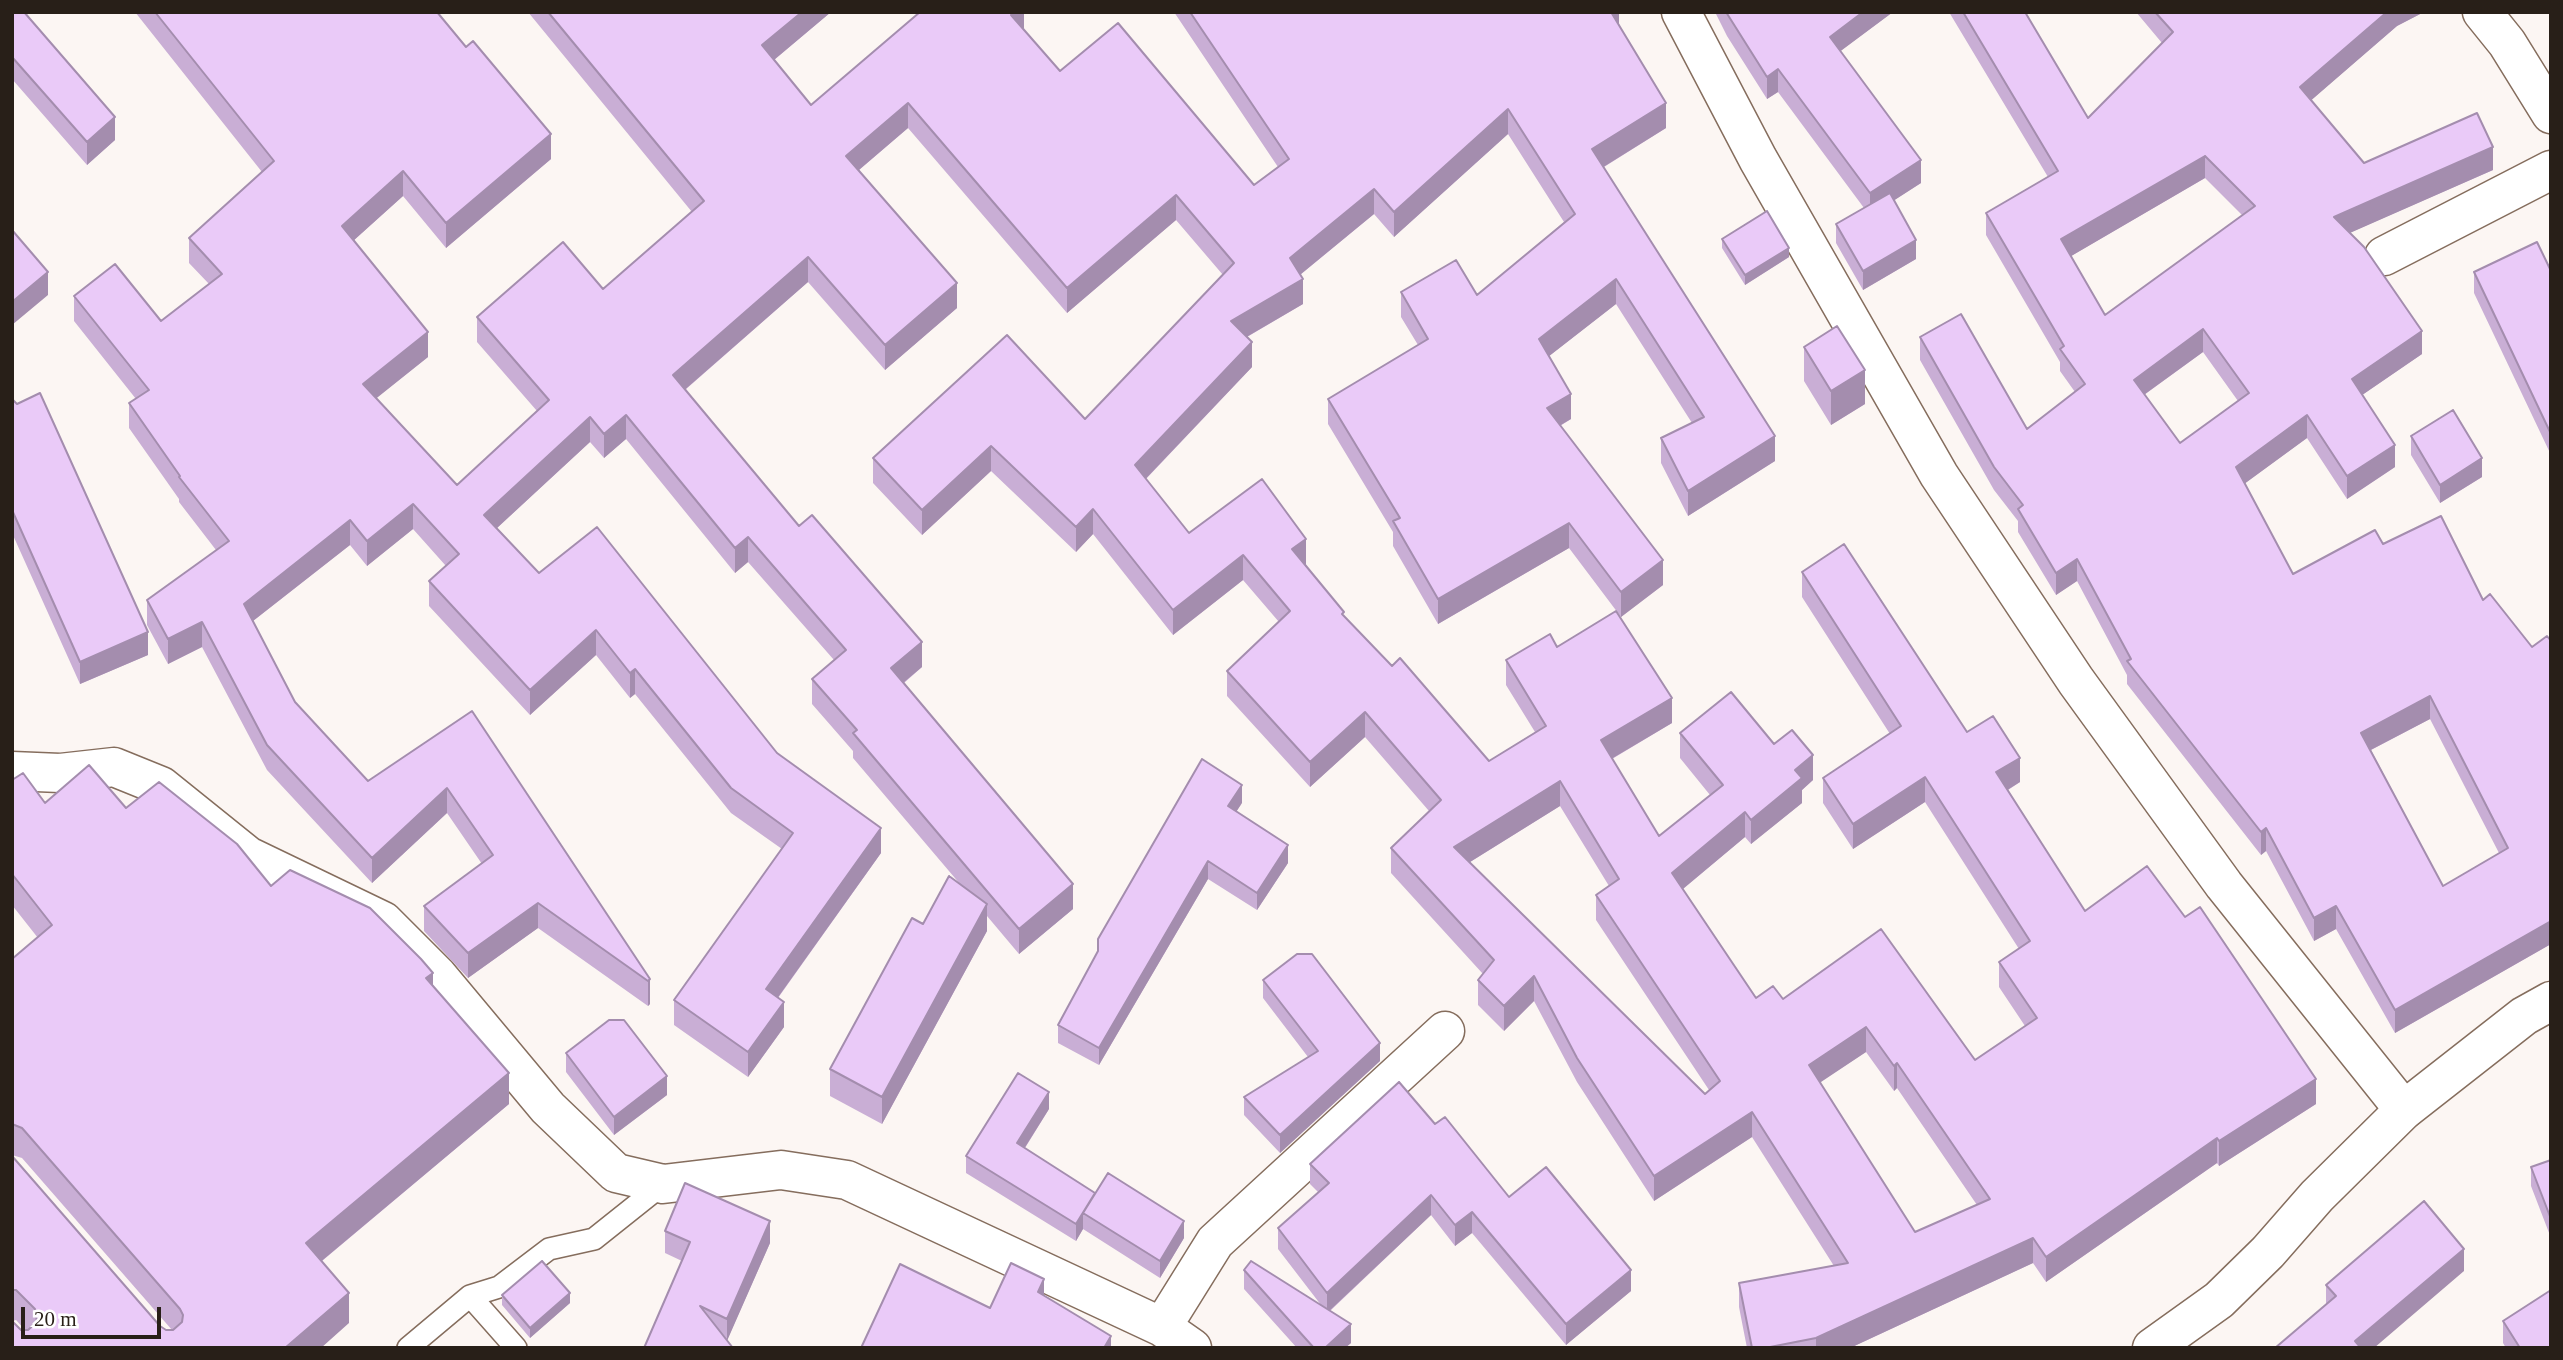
<!DOCTYPE html>
<html>
<head>
<meta charset="utf-8">
<style>
	body { margin:0 }
	#map { position:relative; width:2563px; height:1360px; overflow:hidden; background:#fcf6f3; font-family:"Times New Roman",serif }
	canvas { display:block }
	.frame { position:absolute; inset:0; border:14px solid #281f18; pointer-events:none }
	.scale { position:absolute; left:21px; top:1307px; width:140px; height:32px; box-sizing:border-box; border:4px solid #281f18; border-top:0; padding-left:9px; font-size:21px; line-height:24px; white-space:nowrap; color:#281f18; -webkit-text-stroke:5px #fff; paint-order:stroke }
</style>
</head>
<body>
<div id="map">
<canvas width="2563" height="1360"></canvas>
<div class="frame"></div>
<div class="scale">20 m</div>
</div>
<script>
const ctx = document.querySelector('canvas').getContext('2d');
ctx.lineJoin = 'round';
function toPath(rows) {
  const path = new Path2D();
  for (const r of rows) {
    path.moveTo(r[0], r[1]);
    for (let i = 2; i < r.length; i += 2) path.lineTo(r[i], r[i + 1]);
  }
  return path;
}
function trace(path, color, width, dash) {
  ctx.strokeStyle = color;
  ctx.lineWidth = width;
  ctx.lineCap = dash ? 'butt' : 'round';
  ctx.setLineDash(dash || []);
  ctx.stroke(path);
}
function paint(path, color) {
  ctx.fillStyle = color;
  ctx.fill(path, 'evenodd');
}
const lane = toPath([
	[470,1296,516,1348],
	[408,1348,470,1296,499,1287,549,1249,594,1239,663,1184]
]);
const street = toPath([
	[2482,12,2507,43,2551,114],
	[2384,256,2551,170],
	[12,771,60,773,114,767,161,786,248,856,383,921,437,975,548,1108,616,1173,663,1184,781,1170,847,1180,1162,1327,1192,1348],
	[1162,1327,1215,1242,1445,1031]
]);
const secondary = toPath([
	[1681,12,1758,159,1939,475,2076,681,2224,885,2404,1110]
]);
const primary = toPath([
	[2152,1348,2219,1300,2268,1252,2317,1196,2404,1110,2524,1016,2551,1001]
]);
trace(lane, '#856d5d', 24);
trace(street, '#856d5d', 41);
trace(secondary, '#856d5d', 41);
trace(primary, '#856d5d', 41);
trace(lane, '#fff', 21);
trace(street, '#fff', 38);
trace(secondary, '#fff', 38);
trace(primary, '#fff', 38);
paint(toPath([
	[12,12,115,140,87,165,12,79],
	[135,12,437,12,551,159,446,248,403,196,354,240,428,357,376,398,457,485,537,411,477,342,477,317,603,289,692,212,528,12,831,12,774,60,811,105,1024,12,1023,29,1060,71,1254,185,1278,167,1174,12,1619,12,1619,27,1666,128,1604,167,1775,461,1688,516,1661,463,1661,438,1692,423,1616,304,1549,356,1571,419,1560,426,1663,585,1621,617,1569,548,1438,624,1393,546,1393,532,1328,424,1328,399,1418,345,1401,317,1401,292,1477,295,1564,222,1508,134,1394,237,1374,214,1300,275,1303,304,1247,337,1252,367,1146,479,1189,533,1306,564,1305,565,1344,616,1392,666,1489,761,1535,732,1506,685,1506,660,1557,647,1672,723,1612,759,1659,836,1710,795,1680,758,1680,733,1774,744,1813,780,1802,790,1802,803,1751,844,1745,837,1683,889,1756,998,1783,999,1975,1060,2025,1026,1999,987,1999,962,2019,949,1925,802,1853,849,1823,803,1823,778,1890,734,1802,597,1802,572,2020,782,2008,790,2085,911,2316,1104,2219,1166,2217,1163,2046,1282,2033,1263,1850,1348,1747,1348,1739,1307,1739,1283,1834,1266,1752,1137,1654,1201,1577,1082,1534,1001,1504,1031,1478,1005,1478,980,1483,974,1391,873,1391,848,1429,811,1365,737,1310,787,1227,696,1227,671,1279,622,1243,580,1173,635,1093,534,1076,552,991,471,922,535,873,483,873,458,1085,419,1223,275,1176,220,1067,313,908,128,859,170,957,308,885,370,808,282,685,390,799,526,922,667,904,683,1073,909,1019,954,987,916,987,931,882,1124,830,1096,830,1069,923,924,960,884,853,758,853,751,812,704,812,679,834,660,748,562,735,573,626,439,604,458,590,442,497,528,539,573,777,753,881,853,778,998,784,1027,748,1077,674,1025,674,1000,782,849,731,813,635,694,630,698,596,655,530,715,429,606,429,581,446,566,413,529,367,566,350,545,253,621,295,702,368,781,472,711,650,979,650,1004,648,1006,538,928,468,978,424,931,424,906,482,864,447,813,372,883,267,770,202,647,168,664,147,625,147,600,216,550,179,502,179,499,129,428,129,403,136,399,74,321,74,296,161,321,209,284,189,263,189,238,262,172],
	[1560,806,1609,886,1596,895,1596,920,1709,1090,1705,1094,1470,862],
	[1866,1052,1894,1091,1897,1088,1977,1205,1915,1232,1820,1082],
	[1715,12,1893,12,1840,51,1921,183,1894,200,1916,259,1863,290,1836,243,1836,224,1864,208,1778,92,1767,99,1727,36],
	[1949,12,2025,12,2088,118,2162,43,2136,12,2424,12,2397,26,2311,100,2364,163,2493,170,2349,233,2422,354,2362,395,2395,467,2347,499,2307,438,2245,483,2293,574,2383,544,2483,600,2532,647,2551,641,2551,944,2395,1033,2336,929,2314,941,2266,851,2261,855,2127,684,2127,675,2077,581,2056,595,2018,532,2018,521,1994,490,1920,360,1920,337,2027,429,2075,392,2060,371,2060,362,1986,235,1986,213,2048,177],
	[2205,178,2242,215,2105,315,2071,256],
	[2203,352,2238,401,2180,443,2144,395],
	[2430,719,2499,853,2443,886,2371,750],
	[1722,239,1789,257,1745,285,1722,248],
	[2551,271,2551,455,2474,293,2474,272],
	[1804,347,1865,404,1831,425,1804,381],
	[12,399,148,655,80,684,12,533],
	[2411,436,2482,477,2440,503,2411,455],
	[12,780,45,803,126,808,271,886,433,985,509,1104,322,1261,349,1323,12,1348,12,1156,160,1326,166,1330,172,1330,22,1158,12,1155,12,959,38,938,12,905],
	[16,1320,25,1330,21,1330,13,1321],
	[1242,803,1236,812,1288,863,1257,910,1208,879,1099,1065,1058,1043,1058,1025],
	[1263,980,1380,1061,1280,1153,1244,1115,1244,1097,1308,1057,1263,998],
	[566,1053,667,1095,614,1135,566,1072],
	[1049,1109,1025,1148,1095,1193,1184,1238,1160,1278,1083,1229,1076,1241,966,1173,966,1156],
	[1435,1124,1509,1197,1631,1291,1566,1345,1472,1233,1455,1246,1431,1215,1330,1311,1351,1343,1345,1348,1297,1348,1244,1289,1244,1270,1321,1305,1278,1249,1278,1228,1318,1192,1310,1184,1310,1164],
	[2551,1160,2551,1238,2531,1186,2531,1167],
	[665,1231,770,1243,727,1340,644,1348,682,1261,665,1253],
	[2464,1271,2326,1304,2326,1285],
	[502,1295,570,1303,530,1338,502,1305],
	[2503,1321,2551,1348,2506,1348,2503,1343]
]), '#c9aed5');
paint(toPath([
	[802,12,831,12,762,70,762,45],
	[1014,12,1024,12,1024,28,1011,40,1011,15],
	[1611,12,1619,12,1619,30,1610,38],
	[1863,12,1893,12,1830,59,1830,37],
	[2387,12,2424,12,2397,26,2300,110,2300,87],
	[1778,69,1778,92,1767,99,1767,77],
	[908,103,908,128,846,181,846,156],
	[1666,103,1666,128,1592,174,1592,149],
	[1508,109,1508,134,1394,237,1394,212],
	[115,117,115,140,87,165,87,142],
	[551,134,551,159,446,248,446,223],
	[2493,147,2493,170,2334,240,2334,217],
	[2205,156,2205,178,2061,262,2061,239],
	[1921,160,1921,183,1870,216,1870,193],
	[403,171,403,196,342,251,342,226],
	[1374,189,1374,214,1290,283,1290,258],
	[1176,195,1176,220,1067,313,1067,288],
	[1916,240,1916,259,1863,290,1863,271],
	[1789,248,1789,257,1745,285,1745,275],
	[808,257,808,282,673,400,673,375],
	[48,272,48,295,12,325,12,302],
	[1303,279,1303,304,1231,346,1231,321],
	[1616,279,1616,304,1539,364,1539,339],
	[957,283,957,308,885,370,885,345],
	[2203,329,2203,352,2134,402,2134,380],
	[2422,331,2422,354,2352,402,2352,379],
	[428,332,428,357,363,409,363,384],
	[1252,342,1252,367,1135,490,1135,465],
	[1865,370,1865,404,1831,425,1831,391],
	[1571,394,1571,419,1547,433,1547,408],
	[626,415,626,439,604,458,604,434],
	[2307,415,2307,438,2236,490,2236,467],
	[590,417,590,442,484,540,484,515],
	[1775,436,1775,461,1688,516,1688,491],
	[2395,445,2395,467,2347,499,2347,476],
	[991,446,991,471,922,535,922,510],
	[2482,458,2482,477,2440,503,2440,485],
	[413,504,413,529,367,566,367,541],
	[1093,509,1093,534,1076,552,1076,527],
	[350,520,350,545,244,628,244,604],
	[1569,523,1569,548,1438,624,1438,599],
	[748,537,748,562,735,573,735,548],
	[1306,539,1306,564,1292,574,1292,549],
	[1243,555,1243,580,1173,635,1173,610],
	[2077,559,2077,581,2056,595,2056,573],
	[1663,560,1663,585,1621,617,1621,592],
	[202,622,202,647,168,664,168,639],
	[596,630,596,655,530,715,530,690],
	[148,632,148,655,80,684,80,662],
	[922,642,922,667,891,693,891,668],
	[635,669,635,694,630,698,630,673],
	[2430,696,2430,719,2361,755,2361,733],
	[1672,698,1672,723,1601,765,1601,740],
	[1365,712,1365,737,1310,787,1310,762],
	[1813,755,1813,780,1802,790,1802,803,1751,844,1751,820,1795,770],
	[2020,758,2020,782,1996,797,1996,772],
	[1925,777,1925,802,1853,849,1853,824],
	[1560,781,1560,806,1454,872,1454,847],
	[1242,785,1242,803,1228,824,1228,806],
	[447,788,447,813,372,883,372,858],
	[1745,812,1745,837,1672,898,1672,873],
	[881,828,881,853,766,1014,766,989],
	[2266,828,2266,851,2261,855,2261,832],
	[1288,845,1288,863,1257,910,1257,893],
	[1208,861,1208,879,1099,1065,1099,1048],
	[1073,884,1073,909,1019,954,1019,929],
	[538,903,538,928,468,978,468,953],
	[987,904,987,931,882,1124,882,1097],
	[2336,906,2336,929,2314,941,2314,918],
	[2551,921,2551,944,2395,1033,2395,1010],
	[433,973,433,1004,426,978],
	[1534,976,1534,1001,1504,1031,1504,1006],
	[650,979,650,1004,648,1006,648,981],
	[784,1002,784,1027,748,1077,748,1052],
	[1866,1027,1866,1052,1809,1090,1809,1065],
	[1380,1043,1380,1061,1280,1153,1280,1135],
	[1897,1063,1897,1088,1894,1091,1894,1066],
	[509,1073,509,1104,306,1274,306,1243],
	[667,1076,667,1095,614,1135,614,1117],
	[2316,1079,2316,1104,2219,1166,2219,1141],
	[1049,1092,1049,1109,1017,1160,1017,1143],
	[1752,1112,1752,1137,1654,1201,1654,1176],
	[2217,1138,2217,1163,2046,1282,2046,1257],
	[1095,1193,1083,1213,1083,1229,1076,1241,1076,1224],
	[1431,1195,1431,1215,1327,1313,1327,1293],
	[1472,1212,1472,1233,1455,1246,1455,1225],
	[770,1221,770,1243,727,1341,727,1319],
	[1184,1221,1184,1238,1160,1278,1160,1261],
	[2033,1238,2033,1263,1850,1348,1816,1348,1816,1338],
	[2464,1249,2464,1271,2374,1348,2355,1348,2355,1341],
	[1631,1270,1631,1291,1566,1345,1566,1324],
	[1044,1279,1044,1300,1038,1292],
	[349,1293,349,1323,321,1348,285,1348],
	[570,1293,570,1303,530,1338,530,1328],
	[1351,1324,1351,1343,1345,1348,1325,1348],
	[1111,1336,1111,1348,1104,1348]
]), '#a48dae');
const building = toPath([
	[12,12,24,12,115,117,87,142,12,57,12,12],
	[155,12,437,12,466,47,473,41,551,134,446,223,403,171,342,226,428,332,363,384,457,485,549,400,477,317,563,242,603,289,704,201,548,12,802,12,762,45,811,105,920,12,1014,12,1011,15,1060,71,1118,23,1254,185,1289,159,1190,12,1611,12,1666,103,1592,149,1775,436,1688,491,1661,438,1704,417,1616,279,1539,339,1571,394,1547,408,1663,560,1621,592,1569,523,1438,599,1393,521,1400,518,1328,399,1428,339,1401,292,1456,260,1477,295,1575,214,1508,109,1394,212,1374,189,1290,258,1303,279,1231,321,1252,342,1135,465,1189,533,1262,479,1306,539,1292,549,1344,612,1342,614,1392,666,1400,658,1489,761,1546,726,1506,660,1550,634,1557,647,1616,611,1672,698,1601,740,1659,836,1723,785,1680,733,1731,692,1774,744,1792,730,1813,755,1795,770,1802,778,1751,820,1745,812,1672,873,1756,998,1773,986,1783,999,1881,929,1975,1060,2037,1018,1999,962,2030,941,1925,777,1853,824,1823,778,1901,726,1802,572,1844,544,1967,732,1993,716,2020,758,1996,772,2085,911,2147,866,2185,917,2200,907,2316,1079,2219,1141,2217,1138,2046,1257,2033,1238,1816,1338,1765,1348,1752,1348,1739,1283,1848,1263,1752,1112,1654,1176,1577,1058,1534,976,1504,1006,1478,980,1494,960,1391,848,1441,800,1365,712,1310,762,1227,671,1290,611,1243,555,1173,610,1093,509,1076,527,991,446,922,510,873,458,1007,335,1085,419,1234,263,1176,195,1067,288,908,103,846,156,957,283,885,345,808,257,673,375,799,526,812,515,922,642,891,668,1073,884,1019,929,853,733,857,730,812,679,846,650,748,537,735,548,626,415,604,434,590,417,484,515,539,573,597,527,777,753,881,828,766,989,784,1002,748,1052,674,1000,793,833,731,788,635,669,630,673,596,630,530,690,429,581,459,554,413,504,367,541,350,520,244,604,295,702,368,781,472,711,650,979,648,981,538,903,468,953,424,906,493,855,447,788,372,858,267,745,202,622,168,639,147,600,229,541,179,477,180,476,129,403,149,390,74,296,115,264,161,321,222,274,189,238,274,161,155,12],
	[1560,781,1619,879,1596,895,1720,1081,1705,1094,1454,847,1560,781],
	[1866,1027,1894,1066,1897,1063,1990,1199,1915,1232,1809,1065,1866,1027],
	[1726,12,1863,12,1830,37,1921,160,1870,193,1778,69,1767,77,1726,12],
	[1963,12,2025,12,2088,118,2173,32,2155,12,2387,12,2300,87,2364,163,2477,113,2493,147,2334,217,2364,247,2422,331,2352,379,2395,445,2347,476,2307,415,2236,467,2293,574,2375,530,2383,544,2441,516,2483,600,2490,594,2532,647,2547,636,2551,641,2551,921,2395,1010,2336,906,2314,918,2266,828,2261,832,2127,661,2131,659,2077,559,2056,573,2018,509,2023,505,1994,467,1920,337,1961,314,2027,429,2085,384,2060,349,2064,346,1986,213,2058,171,1963,12],
	[2205,156,2255,206,2105,315,2061,239,2205,156],
	[2203,329,2249,393,2180,443,2134,380,2203,329],
	[2430,696,2508,848,2443,886,2361,733,2430,696],
	[1890,193,1916,240,1863,271,1836,224,1890,193],
	[1767,211,1789,248,1745,275,1722,239,1767,211],
	[12,230,48,272,12,302,12,230],
	[2537,242,2551,271,2551,434,2474,272,2537,242],
	[1837,326,1865,370,1831,391,1804,347,1837,326],
	[40,393,148,632,80,662,12,510,12,399,17,404,40,393],
	[2453,410,2482,458,2440,485,2411,436,2453,410],
	[1202,759,1242,785,1228,806,1288,845,1257,893,1208,861,1099,1048,1058,1025,1098,951,1098,939,1202,759],
	[89,765,126,808,159,782,237,844,271,886,290,870,370,908,421,959,433,973,426,978,509,1073,306,1243,349,1293,285,1348,12,1348,12,1321,21,1330,28,1330,37,1322,35,1309,16,1290,12,1290,12,1156,160,1326,166,1330,173,1330,182,1322,183,1315,180,1309,22,1128,12,1124,12,959,52,925,12,874,12,780,23,773,45,803,89,765],
	[949,876,987,904,882,1097,830,1069,912,918,923,924,949,876],
	[1297,954,1312,954,1380,1043,1280,1135,1244,1097,1318,1051,1263,980,1297,954],
	[609,1020,624,1020,667,1076,614,1117,566,1053,609,1020],
	[1018,1073,1049,1092,1017,1143,1095,1193,1076,1224,966,1156,1018,1073],
	[1399,1082,1435,1124,1445,1117,1509,1197,1546,1167,1631,1270,1566,1324,1472,1212,1455,1225,1431,1195,1327,1293,1278,1228,1329,1183,1310,1164,1399,1082],
	[2551,1160,2551,1219,2531,1167,2551,1160],
	[1108,1173,1184,1221,1160,1261,1083,1213,1108,1173],
	[685,1183,770,1221,727,1319,700,1306,733,1348,644,1348,690,1242,665,1231,685,1183],
	[2424,1201,2464,1249,2355,1341,2361,1348,2275,1348,2336,1296,2326,1285,2424,1201],
	[542,1261,570,1293,530,1328,502,1295,542,1261],
	[1251,1261,1351,1324,1325,1348,1314,1348,1244,1270,1251,1261],
	[1011,1263,1044,1279,1038,1292,1111,1336,1104,1348,861,1348,900,1264,990,1308,1011,1263],
	[2551,1290,2551,1348,2520,1348,2503,1321,2551,1290]
]);
paint(building, '#eacaf8');
trace(building, '#a48dae', 2);
</script>
</body>
</html>
